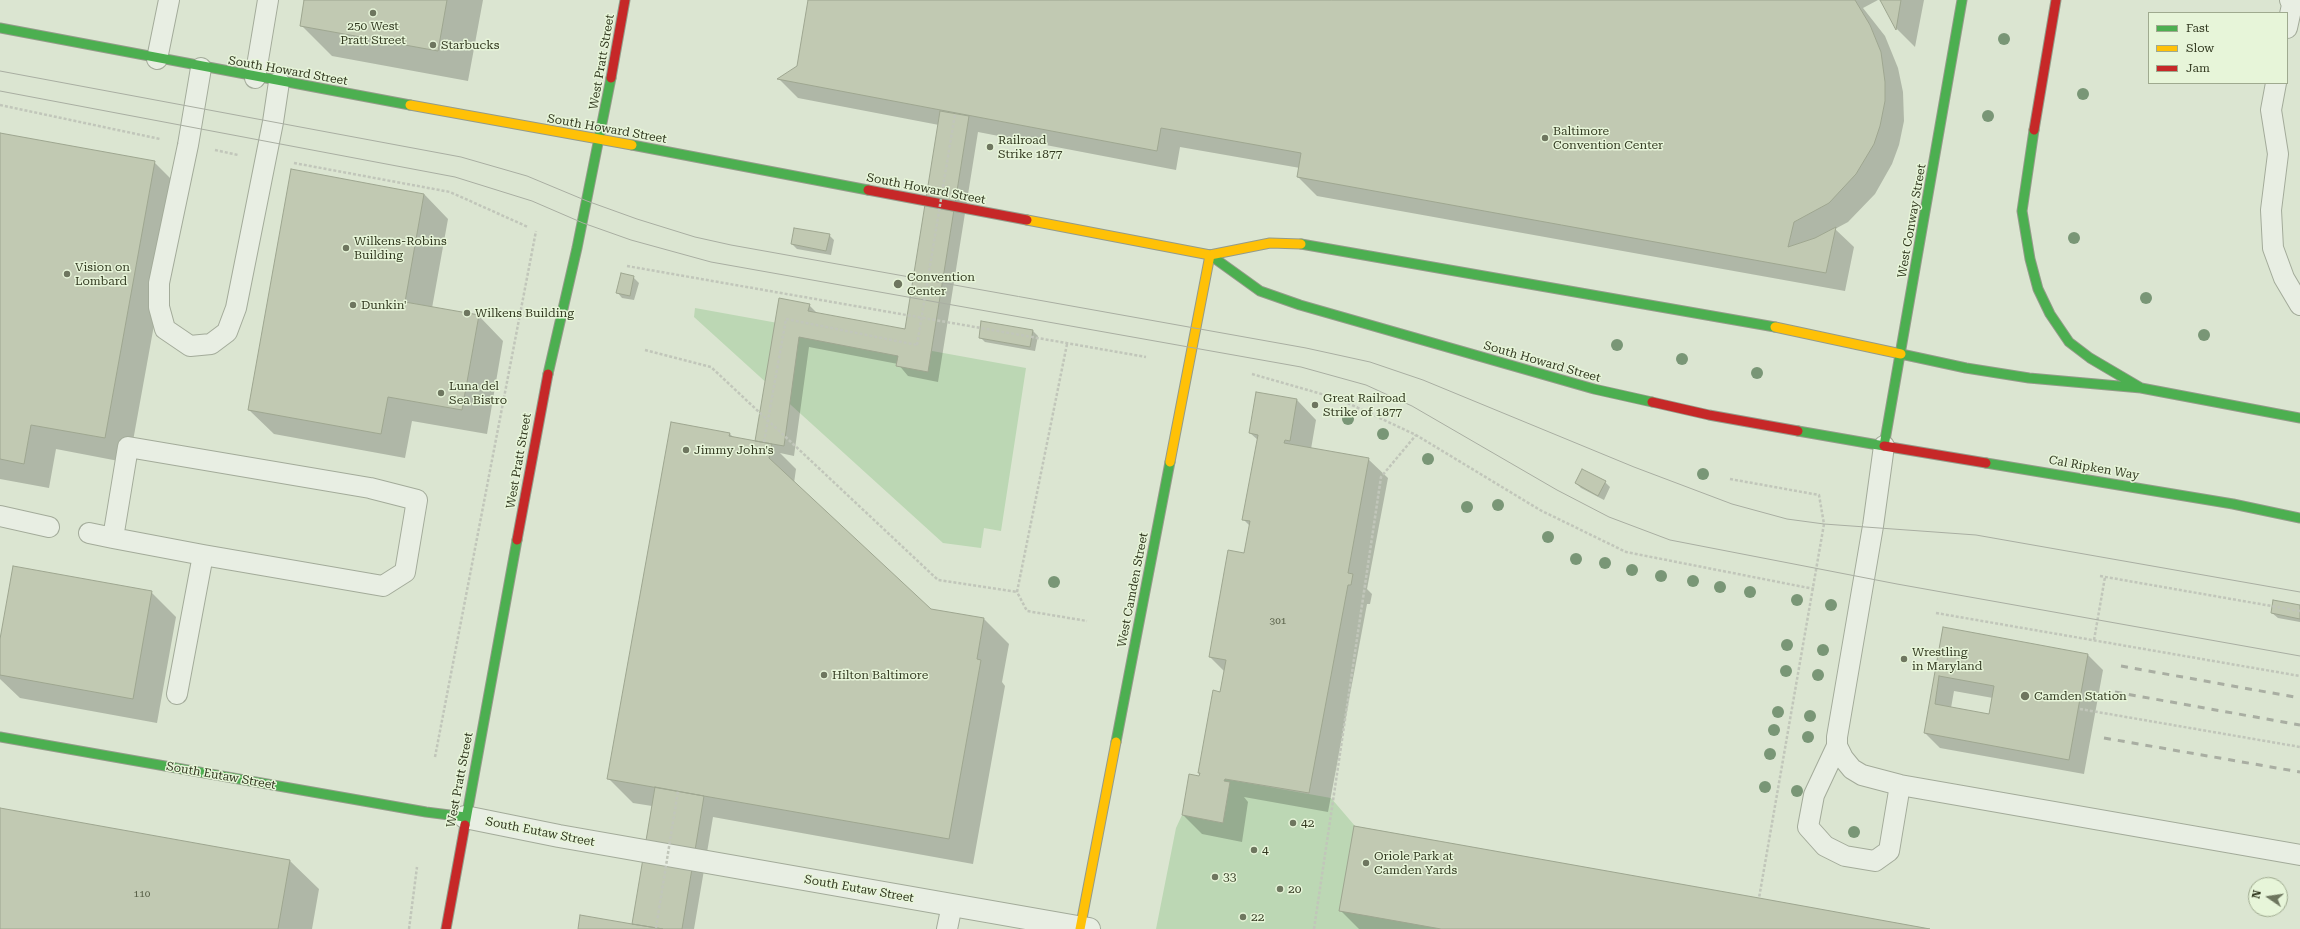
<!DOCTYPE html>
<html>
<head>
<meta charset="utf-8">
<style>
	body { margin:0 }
	#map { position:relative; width:2300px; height:929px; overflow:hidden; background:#dbe5d1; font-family:"Roboto Serif",serif }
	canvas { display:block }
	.legend { position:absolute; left:2148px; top:12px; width:140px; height:72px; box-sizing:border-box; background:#e7f5d9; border:1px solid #9faa8f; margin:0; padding:5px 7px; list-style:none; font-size:12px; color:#333a21 }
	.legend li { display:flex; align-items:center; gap:8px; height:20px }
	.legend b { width:20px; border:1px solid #9faa8f }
	.north { position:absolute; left:2248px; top:877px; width:40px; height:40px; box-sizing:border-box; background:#e7f5d9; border:1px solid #9faa8f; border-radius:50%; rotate:283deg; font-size:11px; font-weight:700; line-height:16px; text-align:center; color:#333a21 }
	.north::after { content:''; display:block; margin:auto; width:14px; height:18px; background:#6e765f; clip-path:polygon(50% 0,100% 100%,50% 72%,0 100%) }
</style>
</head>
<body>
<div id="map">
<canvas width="2300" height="929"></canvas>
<ul class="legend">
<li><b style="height:5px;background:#4caf50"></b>Fast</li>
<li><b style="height:5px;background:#ffc107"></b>Slow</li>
<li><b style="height:5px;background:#c62828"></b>Jam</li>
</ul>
<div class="north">N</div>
</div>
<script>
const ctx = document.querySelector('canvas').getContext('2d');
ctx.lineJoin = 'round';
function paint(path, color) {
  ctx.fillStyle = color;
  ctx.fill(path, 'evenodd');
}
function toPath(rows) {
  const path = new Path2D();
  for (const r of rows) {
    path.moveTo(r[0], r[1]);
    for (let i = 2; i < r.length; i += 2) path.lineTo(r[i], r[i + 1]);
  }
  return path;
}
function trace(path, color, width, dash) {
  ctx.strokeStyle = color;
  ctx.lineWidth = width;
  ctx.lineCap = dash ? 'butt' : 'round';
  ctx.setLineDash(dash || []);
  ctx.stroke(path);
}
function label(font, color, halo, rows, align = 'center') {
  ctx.font = font + ' "Roboto Serif",serif';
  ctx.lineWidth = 3;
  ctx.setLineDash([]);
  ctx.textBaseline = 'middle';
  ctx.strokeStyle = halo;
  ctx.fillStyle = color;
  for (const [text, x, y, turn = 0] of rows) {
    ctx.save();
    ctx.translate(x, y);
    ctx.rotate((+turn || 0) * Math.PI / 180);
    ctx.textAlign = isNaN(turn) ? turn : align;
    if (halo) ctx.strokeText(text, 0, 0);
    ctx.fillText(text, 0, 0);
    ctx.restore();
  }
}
paint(toPath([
	[695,308,1026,368,1001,531,984,528,981,548,943,543,694,317],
	[1225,779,1331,798,1355,826,1930,929,1156,929,1176,828,1182,815,1223,823,1230,782,1224,781]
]), '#bcd7b4');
paint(toPath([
	[305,0,483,0,468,81,332,56,301,25],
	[810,0,1878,0,1863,8,1885,36,1898,68,1903,92,1904,121,1899,145,1892,164,1875,194,1848,222,1835,229,1854,247,1845,291,1317,196,1298,177,1300,168,1180,147,1176,170,978,132,938,382,908,376,898,364,809,347,794,456,780,453,796,469,794,483,931,610,984,619,1009,644,1002,682,1005,686,973,864,713,817,694,929,579,929,635,925,652,806,633,803,608,778,672,424,730,434,734,438,758,442,809,305,818,314,906,330,939,125,798,98,779,79,798,66],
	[1881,0,1924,0,1915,47,1897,29],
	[0,134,154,162,179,187,129,463,56,449,49,488,0,479],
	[424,194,448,219,432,308,479,316,503,341,487,434,412,421,405,458,274,434,249,410],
	[829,235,834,240,831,255,797,249,792,244],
	[633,277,639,283,634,300,622,298,617,292],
	[982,322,1033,331,1038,336,1035,351,985,342,980,337],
	[1257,393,1297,400,1316,420,1311,449,1368,459,1388,478,1367,589,1372,594,1370,604,1367,604,1328,812,1244,797,1248,802,1242,842,1202,834,1183,815,1200,777,1199,773,1221,693,1225,672,1210,657,1245,554,1250,526,1243,519,1258,440,1250,433],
	[1605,482,1610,487,1604,500,1581,488,1576,483],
	[151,592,176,617,157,723,20,698,0,679,0,645],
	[2300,606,2300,622,2278,618,2272,613],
	[1944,629,2088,655,2103,670,2084,774,1940,748,1925,733],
	[1954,691,1993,698,1990,715,1951,708],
	[0,809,290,861,319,889,312,929,0,929],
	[1340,910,1924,929,1359,929]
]), '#0003');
const building = toPath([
	[304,0,447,0,438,51,300,26,304,0],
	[808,0,1855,0,1870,25,1881,52,1885,82,1885,101,1880,126,1874,144,1856,174,1829,203,1794,222,1788,247,1815,238,1836,227,1826,273,1297,177,1301,153,1161,128,1157,151,777,79,797,66,808,0],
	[1880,0,1901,0,1896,30,1880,0],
	[940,111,969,116,928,372,896,366,898,356,799,337,784,446,755,441,779,298,810,304,808,311,905,329,940,111],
	[0,133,155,161,105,438,31,425,24,464,0,459,0,133],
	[291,169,424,194,405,302,479,315,462,410,388,397,381,434,248,410,291,169],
	[794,228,830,234,826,251,791,244,794,228],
	[621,273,634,276,630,296,616,293,621,273],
	[981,321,1033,330,1030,347,979,338,981,321],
	[1256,392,1297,399,1290,441,1285,440,1284,443,1369,458,1348,573,1353,574,1351,585,1348,585,1309,793,1225,779,1224,781,1230,782,1223,823,1182,815,1189,774,1199,776,1200,773,1198,773,1213,690,1220,692,1226,660,1209,657,1228,550,1244,553,1250,521,1242,520,1258,435,1249,433,1256,392],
	[671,422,730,433,729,436,772,444,769,458,931,609,984,618,977,659,981,660,949,839,607,779,671,422],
	[1582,469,1606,481,1598,496,1575,483,1582,469],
	[13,566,152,591,133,699,0,675,0,639,13,566],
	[2273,600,2300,605,2300,619,2271,613,2273,600],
	[1943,627,2088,654,2069,760,1924,733,1943,627],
	[1939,676,1994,686,1989,714,1935,704,1939,676],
	[655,787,704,796,682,929,663,929,632,924,655,787],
	[0,808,290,860,278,929,0,929,0,808],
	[1354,826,1759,898,1930,929,1441,929,1368,916,1339,911,1354,826],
	[580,915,632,924,663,929,578,929,580,915]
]);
paint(building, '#c1c9b2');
trace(building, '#9ea690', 1);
const lane = toPath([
	[2287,28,2292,5,2290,0],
	[157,59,169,0],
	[201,68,188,145,159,283,159,307,165,329,190,346,211,344,227,332,236,308,273,122,279,82],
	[255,78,268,0],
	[2276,83,2271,110,2278,154,2271,210,2273,248,2284,278,2300,305],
	[1884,446,1873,526,1837,737,1837,746,1843,758,1852,769,1862,775,1900,785,2300,855],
	[0,516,49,527],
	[89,533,113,538,203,555,383,586,405,572,417,500,370,488,128,447,113,538],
	[177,694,203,555],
	[1837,746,1814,795,1808,827,1825,846,1845,856,1875,861,1889,851,1900,785],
	[947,929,952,905]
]);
const street = toPath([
	[465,817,559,836,1089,929]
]);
const fast = toPath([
	[0,28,410,105],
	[2034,130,2022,211,2030,259,2038,289,2050,314,2069,342,2090,358,2141,388],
	[632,145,868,190],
	[1301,244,1775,327],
	[1210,255,1260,291,1300,305,1594,389,1652,402],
	[1901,354,1966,368,2029,378,2141,388,2300,418],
	[548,374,577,248,611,78],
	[1798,431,1884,446,1962,0],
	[1986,463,2233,504,2300,518],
	[0,737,426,812,465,817],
	[1116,742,1170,462],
	[465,825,517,540]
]);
const slow = toPath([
	[410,105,632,145],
	[1027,220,1210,255,1270,243,1301,244],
	[1775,327,1901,354],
	[1170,462,1210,255],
	[1080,929,1116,742]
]);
const jam = toPath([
	[611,78,625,0],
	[2034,130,2056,0],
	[868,190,1027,220],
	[1652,402,1709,415,1798,431],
	[1884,446,1986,463],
	[517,540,548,374],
	[446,929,465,825]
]);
trace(lane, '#a3ab9a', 22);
trace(street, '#a3ab9a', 24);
trace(fast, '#949b8a', 11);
trace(slow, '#949b8a', 11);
trace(jam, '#949b8a', 11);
trace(toPath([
	[0,105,160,139],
	[215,150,238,155],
	[294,163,450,192,528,227],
	[627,266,1146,357],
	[786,319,917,345],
	[1067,344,1017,592,1027,611,1087,621],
	[645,350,711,367,938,580,1017,592],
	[1252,374,1339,399,1416,435,1540,510,1626,552,1814,589],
	[1730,479,1819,495,1824,524,1759,898],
	[2100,576,2300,611],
	[1936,613,2300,676],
	[2094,640,2105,577],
	[2080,709,2300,747],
	[435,757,536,231],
	[409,929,417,867],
	[1314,929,1381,477,1416,435]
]), '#c1c6ba', 2.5, [3, 2]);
trace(lane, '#e8eee3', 20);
trace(street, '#e8eee3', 22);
trace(fast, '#4caf50', 9);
trace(slow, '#ffc107', 9);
trace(jam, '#c62828', 9);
trace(toPath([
	[0,71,461,157,527,176,587,201,637,219,695,237,731,245,1306,348,1370,362,1423,380,1634,467,1732,504,1787,519,1824,524,1976,535,2300,592],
	[0,91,455,177,532,201,583,223,631,240,711,262,1301,367,1366,385,1412,406,1557,490,1609,517,1670,540,1897,584,2300,656]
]), '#a9aea2', 1);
trace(toPath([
	[2121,666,2300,698],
	[2115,692,2300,725],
	[2104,738,2300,772]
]), '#a9aea2', 3, [7, 7]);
trace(toPath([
	[917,345,955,114],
	[764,442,786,319],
	[656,928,678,791]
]), '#c1c6ba', 2.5, [3, 2]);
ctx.fillStyle = '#799676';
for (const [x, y] of [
	[2004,39],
	[2083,94],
	[1988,116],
	[2074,238],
	[2146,298],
	[2204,335],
	[1617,345],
	[1682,359],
	[1757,373],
	[1348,419],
	[1383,434],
	[1428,459],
	[1703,474],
	[1498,505],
	[1467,507],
	[1548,537],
	[1576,559],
	[1605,563],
	[1632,570],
	[1661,576],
	[1693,581],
	[1054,582],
	[1720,587],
	[1750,592],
	[1797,600],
	[1831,605],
	[1787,645],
	[1823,650],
	[1786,671],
	[1818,675],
	[1778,712],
	[1810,716],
	[1774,730],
	[1808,737],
	[1770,754],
	[1765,787],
	[1797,791],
	[1854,832]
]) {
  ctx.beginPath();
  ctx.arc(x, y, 6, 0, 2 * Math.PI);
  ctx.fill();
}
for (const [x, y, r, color] of [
	[373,13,4,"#6e765f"],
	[433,45,4,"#6e765f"],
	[1545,138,4,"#6e765f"],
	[990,147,4,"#6e765f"],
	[346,248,4,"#6e765f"],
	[67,274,4,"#6e765f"],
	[898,284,5,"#6e765f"],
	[353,305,4,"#6e765f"],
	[467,313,4,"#6e765f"],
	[441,393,4,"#6e765f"],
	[1315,405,4,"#6e765f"],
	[686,450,4,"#6e765f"],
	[1904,659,4,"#6e765f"],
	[824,675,4,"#6e765f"],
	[2025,696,5,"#6e765f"],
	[1293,823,4,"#6e765f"],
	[1254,850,4,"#6e765f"],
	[1366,863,4,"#6e765f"],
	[1215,877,4,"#6e765f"],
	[1280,889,4,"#6e765f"],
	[1243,917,4,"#6e765f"]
]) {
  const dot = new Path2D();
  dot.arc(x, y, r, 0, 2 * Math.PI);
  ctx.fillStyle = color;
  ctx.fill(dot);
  trace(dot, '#e7f5d9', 1.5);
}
label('10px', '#565e45', null, [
	["301",1278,621],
	["110",142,894]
]);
label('12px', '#333a21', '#e7f5d9', [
	["250 West",373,26,"center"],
	["Pratt Street",373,40,"center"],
	["Starbucks",441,45],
	["Baltimore",1553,131],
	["Convention Center",1553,145],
	["Railroad",998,140],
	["Strike 1877",998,154],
	["Wilkens-Robins",354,241],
	["Building",354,255],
	["Vision on",75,267],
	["Lombard",75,281],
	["Convention",907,277],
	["Center",907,291],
	["Dunkin'",361,305],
	["Wilkens Building",475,313],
	["Luna del",449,386],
	["Sea Bistro",449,400],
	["Great Railroad",1323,398],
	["Strike of 1877",1323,412],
	["Jimmy John's",694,450],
	["Wrestling",1912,652],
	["in Maryland",1912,666],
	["Hilton Baltimore",832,675],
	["Camden Station",2034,696],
	["42",1301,823],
	["4",1262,850],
	["Oriole Park at",1374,856],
	["Camden Yards",1374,870],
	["33",1223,877],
	["20",1288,889],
	["22",1251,917]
], 'left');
label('12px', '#333a21', '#e7f5d9', [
	["West Pratt Street",602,62,-80],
	["South Howard Street",288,71,10],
	["South Howard Street",607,129,10],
	["South Howard Street",926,189,11],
	["West Conway Street",1912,221,-80],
	["South Howard Street",1542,362,16],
	["West Pratt Street",519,461,-80],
	["Cal Ripken Way",2094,468,10],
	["West Camden Street",1133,590,-79],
	["South Eutaw Street",221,776,10],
	["West Pratt Street",460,780,-79],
	["South Eutaw Street",540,832,11],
	["South Eutaw Street",859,889,10]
]);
</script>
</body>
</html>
